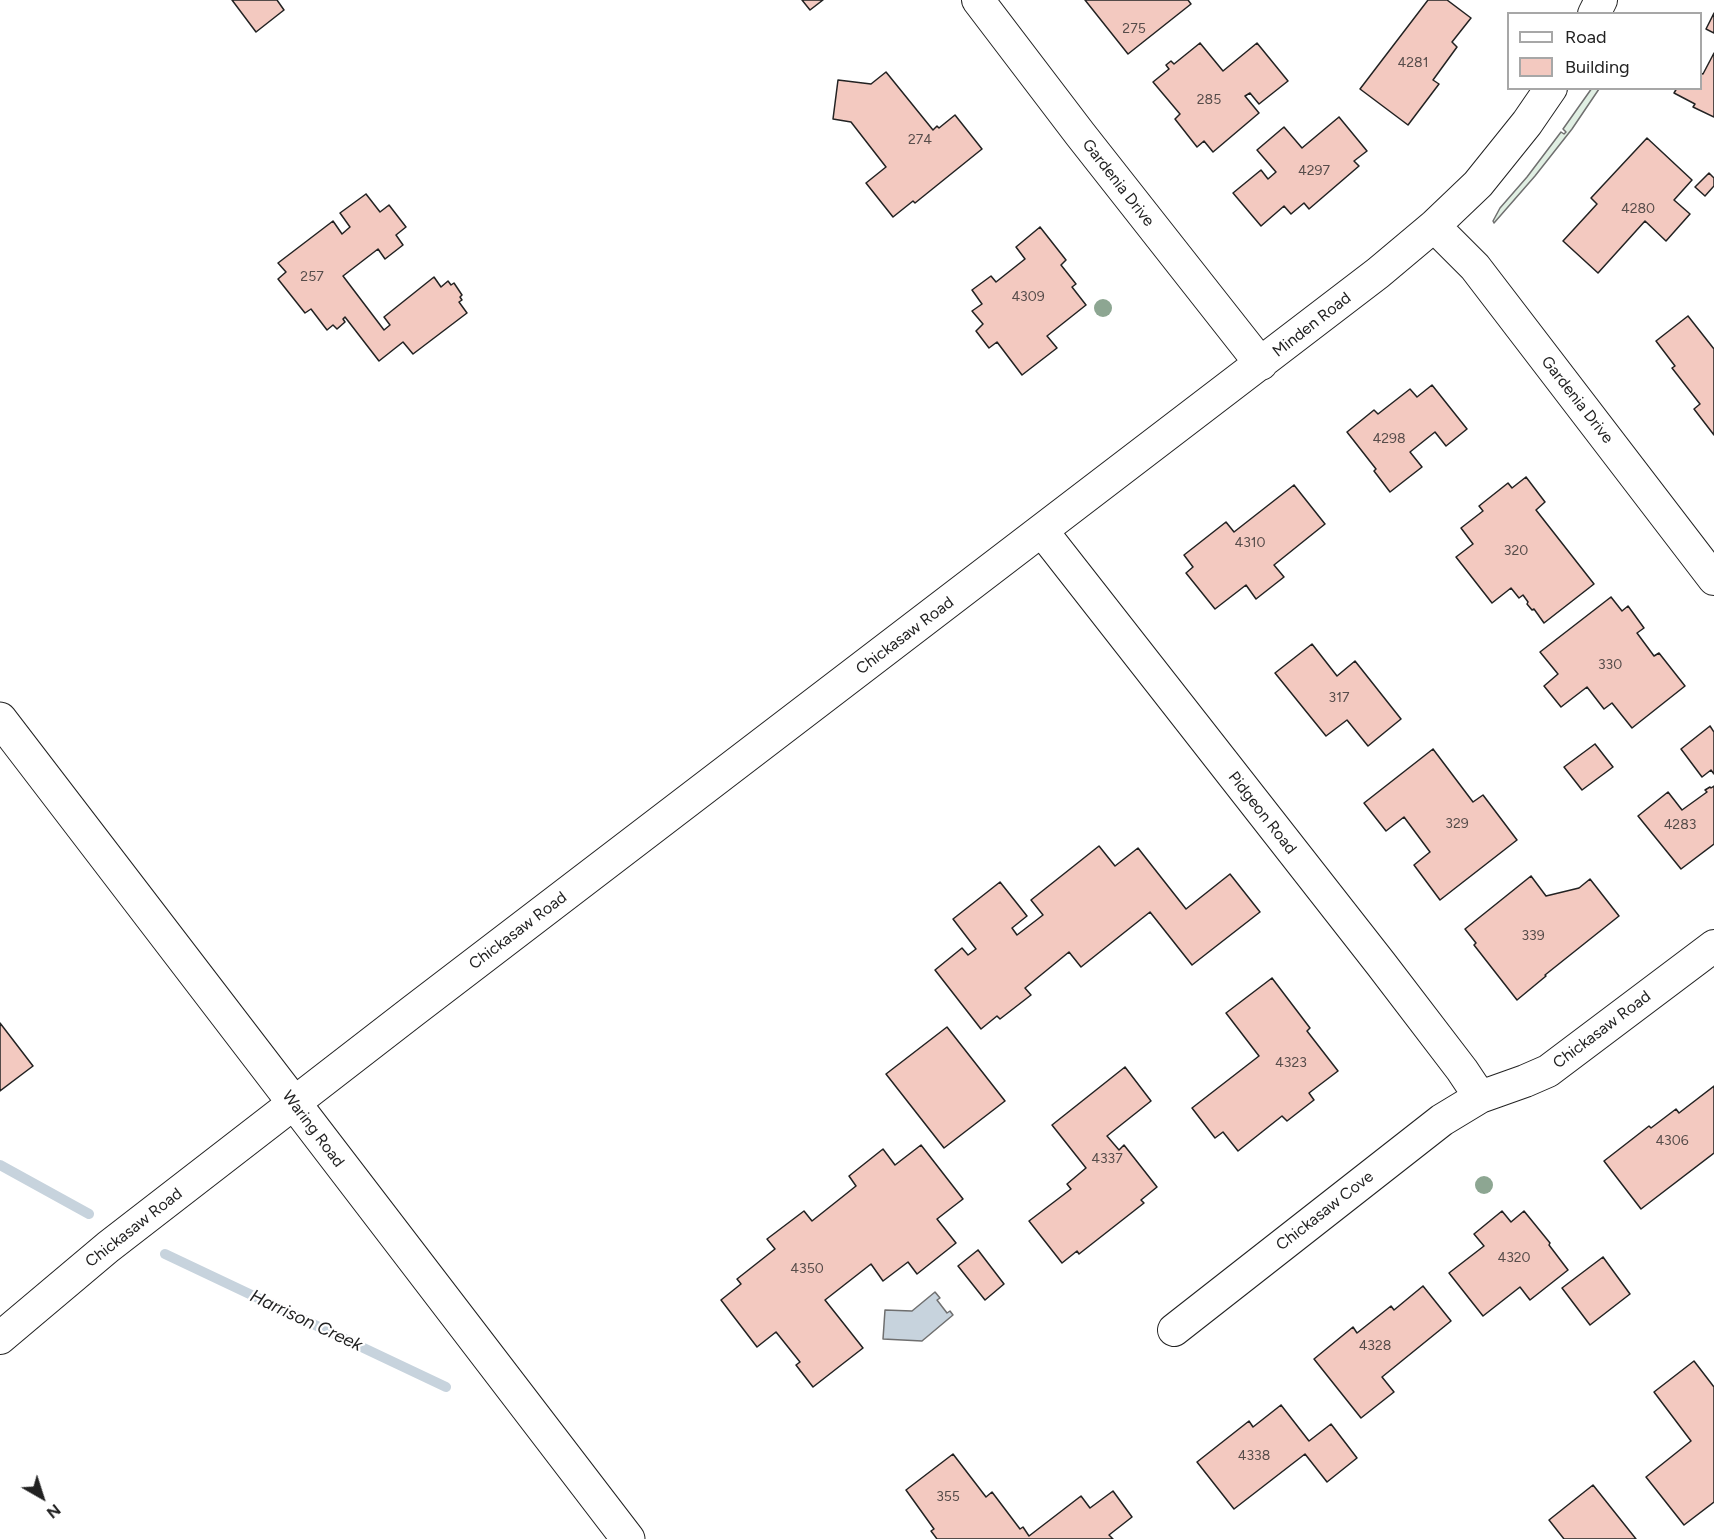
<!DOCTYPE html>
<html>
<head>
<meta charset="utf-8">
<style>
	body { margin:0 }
	#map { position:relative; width:1714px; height:1539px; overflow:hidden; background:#fff; font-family:Figtree,sans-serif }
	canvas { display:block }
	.legend { position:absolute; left:1507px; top:12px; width:195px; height:78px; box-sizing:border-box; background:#fff; border:2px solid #a7a7a7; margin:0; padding:8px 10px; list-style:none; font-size:18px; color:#222 }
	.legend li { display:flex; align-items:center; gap:12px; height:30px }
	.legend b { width:30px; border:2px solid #a7a7a7 }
	.north { position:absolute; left:12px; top:1467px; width:60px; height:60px; -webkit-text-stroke:4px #fff; paint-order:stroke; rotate:141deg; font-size:16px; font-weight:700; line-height:24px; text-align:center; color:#222 }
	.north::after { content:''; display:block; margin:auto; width:21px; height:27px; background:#222; clip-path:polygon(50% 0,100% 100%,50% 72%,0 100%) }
</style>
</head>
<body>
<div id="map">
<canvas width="1714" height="1539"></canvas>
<ul class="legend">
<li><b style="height:8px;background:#fff"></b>Road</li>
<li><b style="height:16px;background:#f3c9c0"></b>Building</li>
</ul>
<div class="north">N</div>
</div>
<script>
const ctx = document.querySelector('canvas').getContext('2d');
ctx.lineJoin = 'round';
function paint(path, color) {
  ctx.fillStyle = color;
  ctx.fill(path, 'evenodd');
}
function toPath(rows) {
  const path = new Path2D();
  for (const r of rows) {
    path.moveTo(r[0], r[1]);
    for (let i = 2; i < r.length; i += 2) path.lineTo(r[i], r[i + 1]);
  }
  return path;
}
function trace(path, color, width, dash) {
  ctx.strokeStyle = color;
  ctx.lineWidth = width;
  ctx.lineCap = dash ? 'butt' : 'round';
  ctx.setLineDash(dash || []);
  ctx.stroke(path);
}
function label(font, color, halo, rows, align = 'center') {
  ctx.font = font + ' Figtree,sans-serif';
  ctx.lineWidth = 4.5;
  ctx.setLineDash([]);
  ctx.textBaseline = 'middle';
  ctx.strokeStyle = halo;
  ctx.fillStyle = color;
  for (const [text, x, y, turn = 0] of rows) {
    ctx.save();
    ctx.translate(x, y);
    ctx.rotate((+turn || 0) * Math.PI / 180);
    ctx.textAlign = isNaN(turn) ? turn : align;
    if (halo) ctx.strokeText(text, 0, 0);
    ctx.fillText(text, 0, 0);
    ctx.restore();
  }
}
const green = toPath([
	[1592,88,1599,89,1572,129,1535,176,1494,223,1493,221,1500,208,1527,177,1561,132,1564,134,1566,132,1563,129,1592,88]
]);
paint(green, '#e0efe3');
trace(green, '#6f6f6f', 1.5);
const water = toPath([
	[935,1292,940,1298,937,1300,947,1313,950,1311,953,1315,922,1341,883,1339,885,1310,912,1311,935,1292]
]);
paint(water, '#c7d3dd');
trace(water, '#6f6f6f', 1.5);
trace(toPath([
	[0,1165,89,1214],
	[165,1254,446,1387]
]), '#c7d3dd', 10);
const building = toPath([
	[232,0,277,0,284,10,256,32,232,0],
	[802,0,823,0,810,10,802,0],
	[1085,0,1188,0,1191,4,1128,54,1085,0],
	[1428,0,1447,0,1471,18,1452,42,1457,47,1433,80,1439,84,1408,125,1360,89,1428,0],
	[1714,13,1714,33,1706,29,1714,13],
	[1200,43,1223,71,1257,43,1288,81,1259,104,1250,93,1245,96,1259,113,1213,152,1204,141,1197,147,1175,119,1180,114,1153,82,1169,69,1166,65,1171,61,1174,64,1200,43],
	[1714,53,1714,117,1693,107,1695,104,1674,93,1677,88,1700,88,1700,73,1703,74,1714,53],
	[886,72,933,130,937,126,939,128,955,115,982,149,915,203,913,201,893,217,866,183,886,167,851,122,833,119,838,80,871,84,886,72],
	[1339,117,1367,151,1354,161,1359,166,1309,209,1304,203,1291,214,1284,206,1261,226,1233,193,1261,170,1268,179,1276,172,1257,150,1284,127,1302,148,1339,117],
	[1647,138,1692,180,1674,200,1690,214,1666,241,1645,221,1598,273,1563,241,1597,204,1591,198,1647,138],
	[1709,173,1714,178,1714,186,1705,196,1695,187,1709,173],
	[366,194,380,212,389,205,406,227,396,235,403,245,385,259,378,249,343,276,384,330,390,325,384,317,434,277,441,287,448,281,451,285,454,283,462,295,460,297,462,300,459,302,467,313,413,354,403,342,379,361,345,317,343,319,345,322,337,329,333,325,327,330,311,309,305,313,278,279,286,272,278,263,333,221,342,234,350,227,340,213,366,194],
	[1040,227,1066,260,1061,265,1076,284,1072,287,1086,305,1047,336,1057,348,1022,375,997,342,989,348,976,331,983,324,972,311,982,304,972,290,991,276,996,282,1025,259,1016,247,1040,227],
	[1688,316,1714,349,1714,435,1694,409,1700,404,1672,368,1675,366,1656,341,1688,316],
	[1432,385,1467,429,1446,446,1435,432,1410,452,1422,467,1390,492,1374,471,1376,469,1347,432,1374,410,1378,414,1410,389,1417,397,1432,385],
	[1526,477,1545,502,1536,510,1594,584,1544,623,1534,609,1532,610,1527,604,1528,602,1523,595,1519,598,1511,588,1492,603,1456,557,1473,544,1461,528,1483,511,1479,506,1508,483,1512,488,1526,477],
	[1294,485,1325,524,1274,565,1284,577,1256,599,1246,585,1215,609,1186,573,1193,567,1184,555,1226,522,1234,532,1294,485],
	[1611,597,1622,611,1628,606,1644,628,1637,633,1654,656,1659,653,1685,686,1632,728,1612,703,1604,709,1587,687,1561,707,1544,686,1558,674,1540,652,1611,597],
	[1312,644,1337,676,1355,661,1401,719,1368,746,1347,720,1326,736,1275,673,1312,644],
	[1710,726,1714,732,1714,774,1711,770,1702,777,1681,749,1710,726],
	[1595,744,1613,767,1582,790,1564,767,1595,744],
	[1433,749,1473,802,1483,795,1517,840,1440,900,1414,865,1430,852,1404,817,1386,831,1364,803,1433,749],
	[1714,786,1714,844,1681,869,1638,816,1668,792,1682,810,1707,792,1705,790,1710,787,1711,788,1714,786],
	[1099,846,1115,866,1138,848,1186,909,1230,874,1260,912,1192,965,1150,912,1081,967,1069,952,1025,988,1031,995,1000,1019,997,1016,981,1029,935,970,962,948,968,955,976,949,953,919,1000,882,1027,916,1012,928,1017,935,1043,915,1031,900,1099,846],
	[1531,876,1546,896,1579,888,1590,879,1619,916,1545,975,1546,976,1517,1000,1474,945,1476,943,1465,929,1531,876],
	[1272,978,1310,1028,1307,1031,1338,1071,1309,1093,1314,1100,1287,1121,1282,1116,1238,1151,1223,1132,1215,1138,1192,1108,1259,1056,1226,1013,1272,978],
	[0,1023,33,1066,0,1091,0,1023],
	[947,1027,1005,1101,944,1148,886,1074,947,1027],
	[1125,1067,1151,1101,1107,1136,1119,1150,1124,1145,1157,1187,1141,1200,1144,1203,1079,1254,1077,1251,1062,1263,1029,1221,1071,1189,1067,1184,1086,1168,1052,1125,1125,1067],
	[1714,1086,1714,1153,1641,1209,1604,1161,1649,1126,1651,1128,1676,1109,1679,1113,1714,1086],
	[921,1145,963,1199,937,1219,956,1243,917,1274,908,1262,883,1281,871,1264,825,1300,863,1348,813,1387,796,1365,800,1362,776,1332,757,1347,721,1300,741,1284,737,1279,775,1249,767,1239,804,1211,812,1221,856,1186,849,1176,883,1149,895,1165,921,1145],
	[1502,1211,1511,1222,1524,1211,1550,1243,1549,1245,1568,1270,1530,1300,1520,1287,1483,1316,1449,1273,1484,1246,1474,1234,1502,1211],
	[978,1250,1004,1284,985,1300,958,1266,978,1250],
	[1603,1257,1630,1294,1590,1325,1562,1288,1603,1257],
	[1423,1286,1451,1321,1382,1377,1394,1392,1361,1418,1314,1359,1353,1327,1357,1333,1391,1306,1394,1310,1423,1286],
	[1694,1361,1714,1387,1714,1502,1684,1525,1646,1477,1691,1441,1654,1392,1694,1361],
	[1281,1405,1309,1441,1331,1424,1357,1458,1327,1482,1305,1454,1234,1509,1197,1462,1249,1421,1253,1427,1281,1405],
	[953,1454,986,1497,992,1492,1020,1529,1023,1527,1029,1536,1081,1496,1090,1508,1113,1491,1132,1517,1109,1535,1113,1539,937,1539,931,1531,934,1529,906,1490,953,1454],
	[1593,1485,1636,1539,1564,1539,1549,1520,1593,1485]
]);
paint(building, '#f3c9c0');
trace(building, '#222', 1.5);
const street = toPath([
	[978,0,1080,134,1261,364],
	[1594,14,1601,0],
	[1434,226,1475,267,1714,579],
	[1042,531,1381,964,1462,1070,1480,1097],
	[1174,1330,1442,1120,1480,1097,1525,1081,1548,1071,1714,946],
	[0,1338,108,1247,413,1011,1378,273,1434,226,1478,184,1527,123,1551,88]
]);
const secondary = toPath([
	[0,719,628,1539]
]);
trace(street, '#222', 34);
trace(secondary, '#222', 35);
trace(street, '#fff', 32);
trace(secondary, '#fff', 33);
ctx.fillStyle = '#8da692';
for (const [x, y] of [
	[1103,308],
	[1484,1185]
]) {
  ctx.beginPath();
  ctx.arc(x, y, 9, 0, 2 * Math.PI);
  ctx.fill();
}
label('14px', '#564c4a', null, [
	["275",1134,29],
	["4281",1413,63],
	["285",1209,100],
	["274",920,140],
	["4297",1314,171],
	["4280",1638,209],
	["257",312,277],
	["4309",1028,297],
	["4298",1389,439],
	["4310",1250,543],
	["320",1516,551],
	["330",1610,665],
	["317",1339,698],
	["329",1457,824],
	["4283",1680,825],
	["339",1533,936],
	["4323",1291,1063],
	["4306",1672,1141],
	["4337",1107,1159],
	["4320",1514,1258],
	["4350",807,1269],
	["4328",1375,1346],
	["4338",1254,1456],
	["355",948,1497]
]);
label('16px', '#222', '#fff', [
	["Gardenia Drive",1118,183,52],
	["Minden Road",1312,325,-38],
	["Gardenia Drive",1577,400,52],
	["Chickasaw Road",905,636,-37],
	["Pidgeon Road",1262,813,52],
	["Chickasaw Road",518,931,-37],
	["Chickasaw Road",1602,1030,-37],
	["Waring Road",313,1129,53],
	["Chickasaw Cove",1325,1211,-38],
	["Chickasaw Road",134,1228,-38]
]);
label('italic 18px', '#222', '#fff', [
	["Harrison Creek",306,1321,25]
]);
</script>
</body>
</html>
